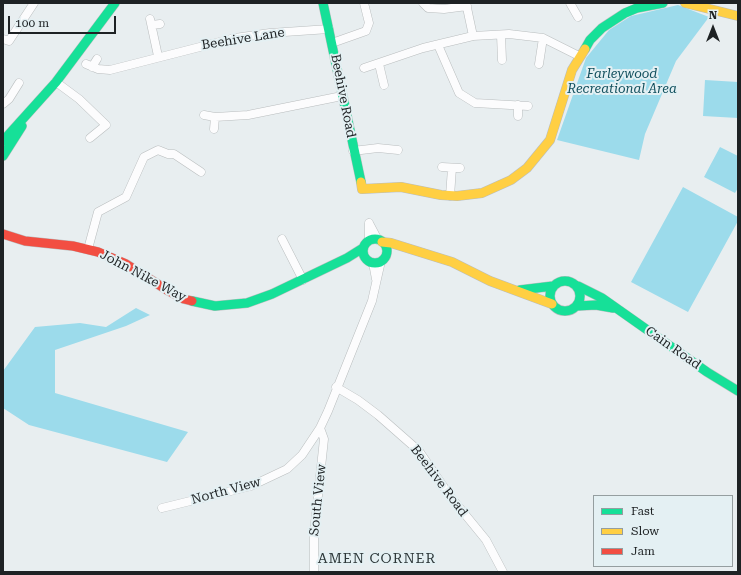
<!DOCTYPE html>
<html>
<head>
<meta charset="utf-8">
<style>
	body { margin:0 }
	#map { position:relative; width:741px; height:575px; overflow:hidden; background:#e8eef0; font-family:"Roboto Serif",serif }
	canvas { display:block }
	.frame { position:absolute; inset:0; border:4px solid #1e2224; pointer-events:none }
	.legend { position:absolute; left:593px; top:495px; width:140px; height:72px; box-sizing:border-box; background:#e4f0f3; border:1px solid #959ea0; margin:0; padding:5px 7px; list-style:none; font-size:12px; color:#1e2224 }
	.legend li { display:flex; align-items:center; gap:8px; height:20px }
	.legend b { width:20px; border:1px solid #959ea0 }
	.north { position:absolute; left:693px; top:8px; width:40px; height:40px; -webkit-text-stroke:3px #e4f0f3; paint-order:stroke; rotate:0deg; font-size:11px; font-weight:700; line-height:16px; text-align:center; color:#1e2224 }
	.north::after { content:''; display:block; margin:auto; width:14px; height:18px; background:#1e2224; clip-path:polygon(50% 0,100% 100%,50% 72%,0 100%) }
	.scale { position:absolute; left:8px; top:16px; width:108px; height:18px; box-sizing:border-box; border:2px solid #1e2224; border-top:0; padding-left:5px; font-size:12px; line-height:14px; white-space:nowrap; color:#1e2224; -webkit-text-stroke:3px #e4f0f3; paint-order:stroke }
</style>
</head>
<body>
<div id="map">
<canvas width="741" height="575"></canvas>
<div class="frame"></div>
<ul class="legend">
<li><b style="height:5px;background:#16e098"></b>Fast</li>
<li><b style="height:5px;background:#ffcf43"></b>Slow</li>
<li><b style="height:5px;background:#f24e42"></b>Jam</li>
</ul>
<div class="north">N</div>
<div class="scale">100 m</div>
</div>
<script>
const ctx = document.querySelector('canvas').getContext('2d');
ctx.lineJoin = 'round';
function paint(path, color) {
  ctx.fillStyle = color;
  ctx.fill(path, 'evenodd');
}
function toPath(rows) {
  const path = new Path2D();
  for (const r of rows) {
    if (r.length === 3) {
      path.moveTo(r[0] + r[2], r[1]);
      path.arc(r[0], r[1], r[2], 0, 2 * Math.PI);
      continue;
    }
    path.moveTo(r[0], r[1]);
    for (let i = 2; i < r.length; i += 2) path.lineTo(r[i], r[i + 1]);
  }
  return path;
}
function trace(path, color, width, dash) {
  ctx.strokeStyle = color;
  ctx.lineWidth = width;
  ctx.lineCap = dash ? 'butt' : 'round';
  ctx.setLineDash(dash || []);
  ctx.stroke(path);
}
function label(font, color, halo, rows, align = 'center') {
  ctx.font = font + ' "Roboto Serif",serif';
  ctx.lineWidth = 4;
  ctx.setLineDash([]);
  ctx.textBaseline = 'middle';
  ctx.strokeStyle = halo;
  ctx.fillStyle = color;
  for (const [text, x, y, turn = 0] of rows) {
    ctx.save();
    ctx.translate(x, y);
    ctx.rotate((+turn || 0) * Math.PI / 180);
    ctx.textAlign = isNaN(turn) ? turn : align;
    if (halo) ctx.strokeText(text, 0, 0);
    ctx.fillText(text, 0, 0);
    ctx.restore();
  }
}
paint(toPath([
	[678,5,709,17,676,61,645,134,639,160,557,140,586,58,609,30,631,16],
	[705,80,738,82,738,118,703,116],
	[720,147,738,156,738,188,735,193,704,177],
	[683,187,738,217,738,221,688,312,631,282],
	[136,308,150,315,126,326,55,350,55,393,188,432,167,462,29,425,3,408,3,371,35,327,80,323,106,327]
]), '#9cdbeb');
const street = toPath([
	[423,3,428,8,444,9,467,6],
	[466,3,473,36],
	[570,3,578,17],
	[150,19,158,56],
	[152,25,160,24],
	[501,35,502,60],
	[3,39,9,41,34,3],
	[332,43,366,31,369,23,364,3],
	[438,45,459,93,475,103,528,106],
	[86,64,98,69,110,70,235,38,270,33,329,29],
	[379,64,384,85],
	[539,64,543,38],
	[92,67,97,59],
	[364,68,423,48,473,36,509,34,543,38,579,56],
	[56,82,79,99,106,125,90,138],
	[3,104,9,99,19,83],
	[204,115,215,117,248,115,342,96],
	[518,116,518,105],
	[214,129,215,117],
	[353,151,378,148,398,150],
	[442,167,460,168],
	[450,196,452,168],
	[369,223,378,240],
	[282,239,303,280],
	[369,241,369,223],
	[88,249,98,212,126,197,144,157,158,150,168,154,174,154,201,172],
	[373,263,376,279],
	[336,387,358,400,378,415,419,451,450,496,486,540,503,572],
	[162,508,251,486,287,469,302,455,320,428,328,411,372,301,381,261],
	[314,572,314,533,324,439,320,428]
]);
const fast = toPath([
	[323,3,361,182],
	[585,49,590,40,602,28,625,13,637,8,663,3],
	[3,141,56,82,115,3],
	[3,156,22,126],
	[375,251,12],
	[565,296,15],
	[578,286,602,298,707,372,738,391],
	[520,290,553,286],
	[192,301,215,306,247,303,272,294,347,258,363,248],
	[577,306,596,305,613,308]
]);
const slow = toPath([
	[685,3,738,16],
	[361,182,362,189,401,187,441,195,457,196,482,193,511,180,527,168,550,140,572,70,585,49],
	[382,242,391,243,452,262,490,281,552,304]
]);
const jam = toPath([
	[3,234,25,241,73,246,98,252,126,264,167,290,184,299,192,301]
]);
trace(street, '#b9bdbe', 9);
trace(fast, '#b9bdbe', 10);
trace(slow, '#b9bdbe', 10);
trace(jam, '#b9bdbe', 10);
trace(street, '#fcfcfd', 8);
trace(fast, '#16e098', 9);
trace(slow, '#ffcf43', 9);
trace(jam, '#f24e42', 9);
label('13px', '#1e2224', '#e4f0f3', [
	["Beehive Lane",243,39,-9],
	["Beehive Road",343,96,79],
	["John Nike Way",143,276,28],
	["Cain Road",673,348,35],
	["Beehive Road",439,481,53],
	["North View",226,491,-15],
	["South View",318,500,-84]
]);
label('italic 13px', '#12505e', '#e4f0f3', [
	["Farleywood",622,74],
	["Recreational Area",622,89]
]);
ctx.letterSpacing = '1px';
label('14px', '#2e383a', '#e4f0f3', [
	["AMEN CORNER",377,559]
]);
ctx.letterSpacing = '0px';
</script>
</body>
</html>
